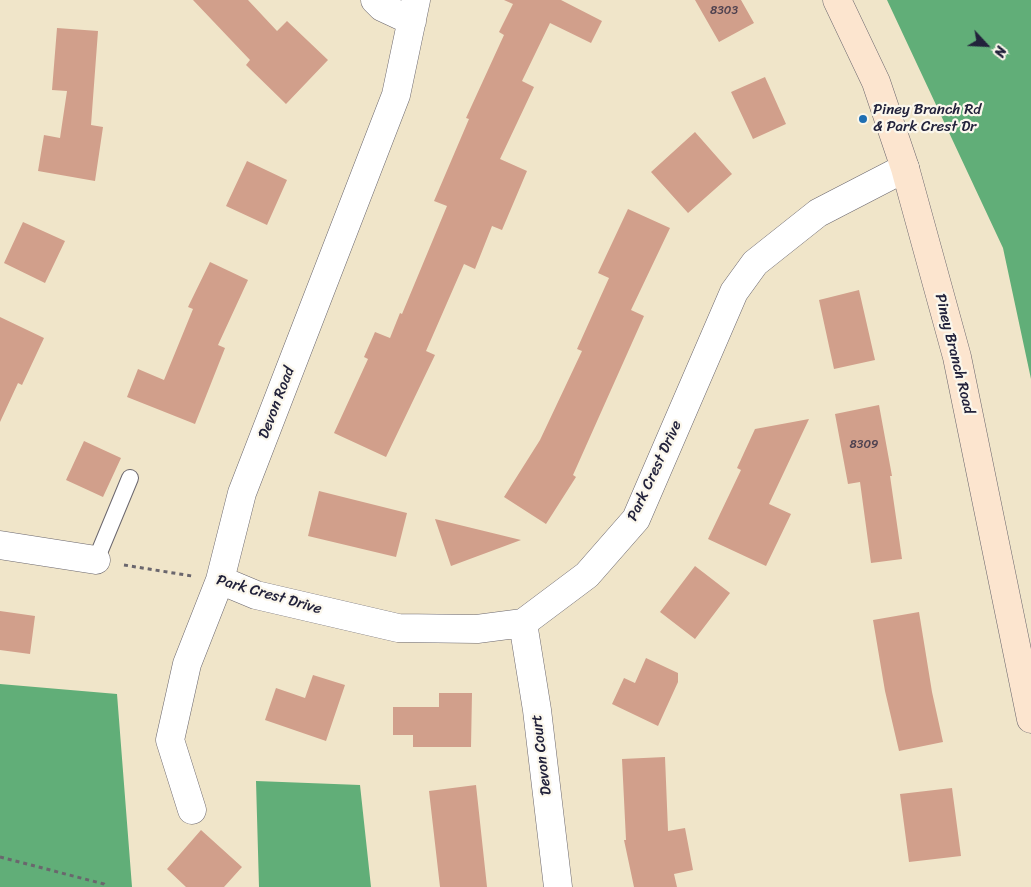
<!DOCTYPE html>
<html>
<head>
<meta charset="utf-8">
<style>
	body { margin:0 }
	#map { position:relative; width:1031px; height:887px; overflow:hidden; background:#f0e5c9; font-family:Sriracha,sans-serif }
	canvas { display:block }
	.north { position:absolute; left:961px; top:20px; width:50px; height:50px; -webkit-text-stroke:4px #fbf7ec; paint-order:stroke; rotate:115deg; font-size:14px; font-weight:700; line-height:20px; text-align:center; color:#22223b }
	.north::after { content:''; display:block; margin:auto; width:18px; height:22px; background:#22223b; clip-path:polygon(50% 0,100% 100%,50% 72%,0 100%) }
</style>
</head>
<body>
<div id="map">
<canvas width="1031" height="887"></canvas>
<div class="north">N</div>
</div>
<script>
const ctx = document.querySelector('canvas').getContext('2d');
ctx.lineJoin = 'round';
function paint(path, color) {
  ctx.fillStyle = color;
  ctx.fill(path, 'evenodd');
}
function toPath(rows) {
  const path = new Path2D();
  for (const r of rows) {
    path.moveTo(r[0], r[1]);
    for (let i = 2; i < r.length; i += 2) path.lineTo(r[i], r[i + 1]);
  }
  return path;
}
function trace(path, color, width, dash) {
  ctx.strokeStyle = color;
  ctx.lineWidth = width;
  ctx.lineCap = dash ? 'butt' : 'round';
  ctx.setLineDash(dash || []);
  ctx.stroke(path);
}
function label(font, color, halo, rows, align = 'center') {
  ctx.font = font + ' Sriracha,sans-serif';
  ctx.lineWidth = 4.5;
  ctx.setLineDash([]);
  ctx.textBaseline = 'middle';
  ctx.strokeStyle = halo;
  ctx.fillStyle = color;
  for (const [text, x, y, turn = 0] of rows) {
    ctx.save();
    ctx.translate(x, y);
    ctx.rotate((+turn || 0) * Math.PI / 180);
    ctx.textAlign = isNaN(turn) ? turn : align;
    if (halo) ctx.strokeText(text, 0, 0);
    ctx.fillText(text, 0, 0);
    ctx.restore();
  }
}
paint(toPath([
	[887,0,1031,0,1031,379,1003,248],
	[0,684,117,694,132,887,0,887],
	[256,781,360,785,371,887,259,887]
]), '#61ae78');
paint(toPath([
	[193,0,248,0,277,31,287,21,328,60,286,104,246,65,250,60],
	[504,0,561,0,602,21,591,43,550,23,522,81,534,87,500,159,527,171,502,230,492,226,475,269,464,264,426,351,435,355,386,457,334,433,368,359,364,357,375,332,390,338,400,313,402,314,447,206,434,201,469,119,466,118,504,35,499,32,513,4],
	[695,0,741,0,754,23,719,42],
	[57,28,98,31,91,125,103,127,95,181,38,171,44,135,60,138,67,91,52,90],
	[765,77,786,124,753,139,731,92],
	[695,132,732,174,688,213,651,172],
	[247,161,287,180,267,225,226,206],
	[628,209,670,228,631,310,644,316,573,475,576,477,546,524,504,497,540,440,582,351,577,349,609,278,598,273],
	[23,222,65,241,45,283,4,263],
	[210,262,248,280,218,345,225,348,195,424,127,397,138,369,164,380,193,309,188,307],
	[859,290,875,360,834,369,819,300],
	[0,317,44,338,22,385,18,383,0,422],
	[879,405,892,476,890,476,902,559,871,563,860,482,848,484,835,414],
	[809,419,769,504,791,514,766,566,708,539,741,470,737,468,755,429],
	[84,441,121,458,103,497,66,480],
	[319,491,407,513,396,557,308,536],
	[435,519,521,540,451,566],
	[695,566,730,593,695,639,660,612],
	[0,611,35,616,30,654,0,650],
	[919,612,932,692,943,742,899,751,885,691,873,620],
	[646,658,678,673,678,682,658,726,612,704,624,678,635,683],
	[313,675,345,685,326,741,265,720,276,688,305,698],
	[439,693,472,693,471,747,413,747,413,735,393,735,393,707,439,707],
	[665,757,668,831,685,828,693,870,674,874,677,887,634,887,624,840,626,840,622,759],
	[476,785,487,887,440,887,429,791],
	[952,788,961,856,909,862,900,794],
	[201,830,242,867,224,887,186,887,167,869]
]), '#d19f8b');
const service = toPath([
	[96,560,130,478]
]);
const minor = toPath([
	[375,0,382,7,412,21],
	[0,545,96,560],
	[220,580,256,595,398,628,477,629,523,623,587,575,636,519,734,292,755,263,818,213,905,168],
	[523,623,537,710,558,887],
	[192,810,170,740,187,664,220,580,242,493,396,95,416,0]
]);
const secondary = toPath([
	[837,0,876,82,905,168,957,357,1031,719]
]);
trace(service, '#6a666d', 18);
trace(minor, '#6a666d', 29);
trace(secondary, '#6a666d', 29);
trace(toPath([
	[124,565,192,576],
	[0,857,104,884,107,887]
]), '#6a666d', 3, [4, 4]);
trace(service, '#fff', 16);
trace(minor, '#fff', 28);
trace(secondary, '#fce5cf', 28);
for (const [x, y, r, color] of [
	[863,119,5,"#1f6fb2"]
]) {
  const dot = new Path2D();
  dot.arc(x, y, r, 0, 2 * Math.PI);
  ctx.fillStyle = color;
  ctx.fill(dot);
  trace(dot, '#fbf7ec', 2);
}
label('12px', '#4e414f', null, [
	["8303",724,11],
	["8309",864,445]
]);
label('15px', '#22223b', '#fbf7ec', [
	["Piney Branch Rd",873,110],
	["& Park Crest Dr",873,127]
], 'left');
label('15px', '#22223b', '#fbf7ec', [
	["Piney Branch Road",954,354,76],
	["Devon Road",277,403,-69],
	["Park Crest Drive",655,471,-65],
	["Park Crest Drive",269,595,16],
	["Devon Court",542,755,-97]
]);
</script>
</body>
</html>
